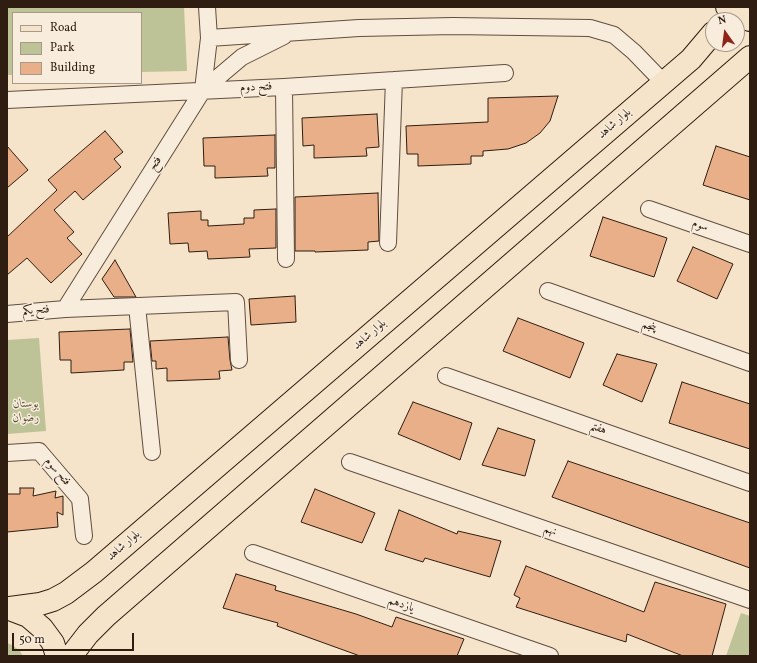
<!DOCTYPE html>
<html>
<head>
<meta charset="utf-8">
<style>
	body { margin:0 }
	#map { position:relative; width:757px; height:663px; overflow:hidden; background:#f5e3ca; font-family:Vollkorn,serif }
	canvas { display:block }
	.frame { position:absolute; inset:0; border:8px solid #2f1d11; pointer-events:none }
	.legend { position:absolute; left:12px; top:12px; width:130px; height:72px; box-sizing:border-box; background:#f8eddd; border:1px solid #a89a8b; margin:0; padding:5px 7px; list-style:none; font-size:12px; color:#2f1d11 }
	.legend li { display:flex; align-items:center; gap:8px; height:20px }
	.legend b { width:20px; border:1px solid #a89a8b }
	.north { position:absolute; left:705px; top:12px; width:40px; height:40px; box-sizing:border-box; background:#f8eddd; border:1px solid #a89a8b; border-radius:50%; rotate:346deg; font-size:11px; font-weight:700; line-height:16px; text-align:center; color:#2f1d11 }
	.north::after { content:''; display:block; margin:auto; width:14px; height:18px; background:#8f2418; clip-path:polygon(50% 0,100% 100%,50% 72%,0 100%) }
	.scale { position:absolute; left:12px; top:633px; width:122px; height:18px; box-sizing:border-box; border:2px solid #2f1d11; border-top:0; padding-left:5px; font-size:12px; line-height:14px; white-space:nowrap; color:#2f1d11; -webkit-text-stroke:3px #f8eddd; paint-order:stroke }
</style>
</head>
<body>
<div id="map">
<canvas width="757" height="663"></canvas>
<div class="frame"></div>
<ul class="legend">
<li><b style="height:5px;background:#f5e3ca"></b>Road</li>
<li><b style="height:11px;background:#bdc396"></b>Park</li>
<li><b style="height:11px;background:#e8af89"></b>Building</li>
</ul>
<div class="north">N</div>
<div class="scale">50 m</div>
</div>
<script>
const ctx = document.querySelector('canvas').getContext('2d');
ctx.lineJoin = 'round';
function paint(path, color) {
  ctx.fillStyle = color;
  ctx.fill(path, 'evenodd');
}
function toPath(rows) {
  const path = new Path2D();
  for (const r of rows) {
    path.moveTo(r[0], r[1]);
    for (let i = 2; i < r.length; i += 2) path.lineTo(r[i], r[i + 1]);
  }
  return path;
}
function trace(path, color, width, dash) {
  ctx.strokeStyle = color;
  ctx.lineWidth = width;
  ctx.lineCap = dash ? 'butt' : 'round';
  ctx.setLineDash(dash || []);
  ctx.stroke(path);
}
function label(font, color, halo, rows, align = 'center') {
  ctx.font = font + ' Vollkorn,Amiri,serif';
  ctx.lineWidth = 3;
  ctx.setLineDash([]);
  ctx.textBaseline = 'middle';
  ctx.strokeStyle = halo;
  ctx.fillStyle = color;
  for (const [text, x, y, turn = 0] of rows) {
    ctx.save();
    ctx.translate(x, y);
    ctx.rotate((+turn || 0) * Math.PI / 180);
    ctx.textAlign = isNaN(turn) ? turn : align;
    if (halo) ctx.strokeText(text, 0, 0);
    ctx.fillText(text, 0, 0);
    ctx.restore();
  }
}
paint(toPath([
	[7,7,184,7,187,71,141,72,141,13,13,13,13,75,7,75],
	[39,338,46,431,7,434,7,340],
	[741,613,750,616,750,656,726,656],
	[7,643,12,645,20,651,23,656,7,656]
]), '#bdc396');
const building = toPath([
	[558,96,550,121,540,133,526,143,508,149,483,151,483,156,471,156,471,164,418,166,418,154,407,154,406,126,488,122,488,98,558,96],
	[377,114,379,147,366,148,367,156,314,158,314,145,303,146,302,118,377,114],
	[105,131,123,152,114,159,121,167,83,200,75,191,54,210,74,232,67,238,82,254,51,283,27,258,7,275,7,237,57,190,48,180,105,131],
	[275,135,275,168,267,168,268,176,215,178,215,166,204,166,203,138,275,135],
	[7,146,28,170,7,188,7,146],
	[716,146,750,157,750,200,703,185,716,146],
	[378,193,379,241,368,242,368,250,315,252,315,251,295,251,295,197,378,193],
	[276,209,276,248,249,249,250,257,208,259,207,251,189,252,188,243,170,244,168,213,201,211,201,220,208,220,208,226,244,224,244,218,254,218,254,210,276,209],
	[603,217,667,238,654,277,590,256,603,217],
	[693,247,733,264,717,299,677,281,693,247],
	[115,260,136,297,114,297,102,279,115,260],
	[295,296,296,322,251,325,249,299,295,296],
	[518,318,584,343,570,378,503,351,518,318],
	[130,329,133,362,124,362,124,370,71,373,71,360,60,360,59,332,130,329],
	[228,337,230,360,232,370,219,371,220,379,167,381,167,368,156,369,156,361,152,361,150,341,228,337],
	[617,354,657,364,642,402,603,385,617,354],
	[682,382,750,404,750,449,669,423,682,382],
	[413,402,472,423,460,460,398,434,413,402],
	[498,428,535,440,525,476,482,465,498,428],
	[568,461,750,523,750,568,552,497,568,461],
	[20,488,34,488,33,496,56,491,55,498,63,496,63,515,57,512,58,527,7,532,7,494,20,494,20,488],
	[315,489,375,513,362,543,301,522,315,489],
	[399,510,457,534,458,531,501,541,490,577,425,558,423,562,385,550,399,510],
	[526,566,644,612,655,582,726,604,712,656,683,656,627,634,626,642,516,607,520,598,514,595,526,566],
	[236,574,276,586,275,590,356,614,392,627,396,617,464,639,457,656,360,656,277,626,278,623,223,608,236,574]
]);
paint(building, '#e8af89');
trace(building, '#2f1d11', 1);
const minor = toPath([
	[209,38,359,28,453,26,590,28,614,35,634,52,663,82],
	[284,87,286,259],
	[203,90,242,57,284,36],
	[7,100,284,87,505,73],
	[649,209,750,244],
	[388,243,394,80],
	[548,291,750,363],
	[137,306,152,452],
	[65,309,203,90,209,38,207,7],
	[7,314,65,309,236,302,239,360],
	[446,376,750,483],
	[7,453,39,451,80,499,84,536],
	[350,462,750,600],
	[253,553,550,656]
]);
const primary = toPath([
	[727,7,731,12,740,17,750,20],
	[7,608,28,616,42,628,53,643,57,656],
	[10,608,40,604,53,600,66,593,94,572,691,59,713,33],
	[71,656,88,634,106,616,750,57]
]);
trace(minor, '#604e3f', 18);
trace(primary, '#2f1d11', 24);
trace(minor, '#f8eddd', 16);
trace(primary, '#f5e3ca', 22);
label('12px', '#2f1d11', '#f8eddd', [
	["فتح دوم",256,88,-3],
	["بلوار شاهد",615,124,-41],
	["فتح",156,164,-58],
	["سوم",700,226,19],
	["فتح یکم",36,311,-4],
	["پنجم",649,327,20],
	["بلوار شاهد",370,335,-41],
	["هفتم",598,429,19],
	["فتح سوم",57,472,49],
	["نهم",550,531,19],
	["بلوار شاهد",124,546,-41],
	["یازدهم",401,605,19]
]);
label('italic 12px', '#5a4f39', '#f8eddd', [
	["بوستان",26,405],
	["رضوان",26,419]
]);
</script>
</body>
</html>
